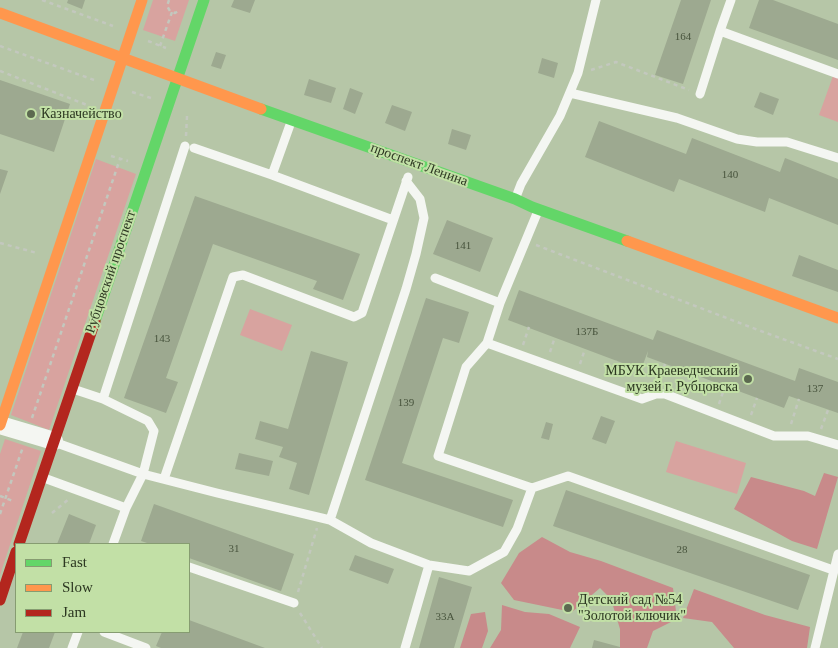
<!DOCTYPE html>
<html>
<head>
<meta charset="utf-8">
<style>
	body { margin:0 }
	#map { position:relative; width:838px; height:648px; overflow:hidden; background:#b6c6a7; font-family:Georgia,serif }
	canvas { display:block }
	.legend { position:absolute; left:15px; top:543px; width:175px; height:90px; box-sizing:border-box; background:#c2e0a6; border:1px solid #869c71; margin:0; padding:6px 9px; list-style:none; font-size:15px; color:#2c3721 }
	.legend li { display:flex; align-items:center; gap:10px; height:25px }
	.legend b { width:25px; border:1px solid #869c71 }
</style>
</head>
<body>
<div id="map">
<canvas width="838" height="648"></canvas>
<ul class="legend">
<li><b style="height:6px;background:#63d668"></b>Fast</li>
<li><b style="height:6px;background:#ff974d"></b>Slow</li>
<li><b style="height:6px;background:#b3261e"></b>Jam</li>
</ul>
</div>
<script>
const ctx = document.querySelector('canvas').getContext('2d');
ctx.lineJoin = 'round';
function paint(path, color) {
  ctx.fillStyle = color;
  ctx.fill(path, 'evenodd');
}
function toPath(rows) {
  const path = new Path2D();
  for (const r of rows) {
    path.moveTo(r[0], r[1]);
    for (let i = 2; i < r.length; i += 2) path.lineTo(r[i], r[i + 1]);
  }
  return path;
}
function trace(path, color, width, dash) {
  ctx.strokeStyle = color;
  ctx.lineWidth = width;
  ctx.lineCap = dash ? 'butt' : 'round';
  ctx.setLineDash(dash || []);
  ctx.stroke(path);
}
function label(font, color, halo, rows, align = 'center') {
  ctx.font = font + ' Georgia,serif';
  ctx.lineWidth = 4;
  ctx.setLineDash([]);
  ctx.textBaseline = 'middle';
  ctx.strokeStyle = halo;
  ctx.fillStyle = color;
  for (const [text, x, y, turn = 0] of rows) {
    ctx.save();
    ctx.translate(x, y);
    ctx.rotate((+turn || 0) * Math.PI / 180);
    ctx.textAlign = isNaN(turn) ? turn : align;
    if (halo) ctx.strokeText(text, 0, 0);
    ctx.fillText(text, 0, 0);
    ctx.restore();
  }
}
paint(toPath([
	[153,0,189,0,175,41,143,30],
	[833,76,838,78,838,122,819,115],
	[96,159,136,174,49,430,11,415],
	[250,309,292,325,282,351,240,335],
	[5,439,41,451,0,575,0,454],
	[676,441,746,463,737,494,666,472]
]), '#d8a39f');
paint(toPath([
	[824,473,838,477,817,549,792,541,734,509,751,477,804,491,815,496],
	[542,537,570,552,601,561,673,588,677,619,653,631,647,648,620,648,620,629,611,599,600,588,572,612,514,600,501,583,519,553],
	[694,589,765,615,810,627,807,648,734,648,712,622,683,618],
	[502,605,525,612,549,614,580,627,570,648,490,648,501,630],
	[485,612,488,631,482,648,460,648,471,614]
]), '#c88a8a');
paint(toPath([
	[68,0,85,0,82,9,67,3],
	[234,0,255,0,250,13,231,7],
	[681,0,711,0,683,84,655,75],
	[759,0,773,0,838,24,838,60,749,28],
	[216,52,226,55,221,69,211,66],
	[542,58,558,63,554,78,538,73],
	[309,79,336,88,331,103,304,95],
	[0,80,70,104,54,152,0,134],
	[350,88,363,93,355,114,343,109],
	[760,92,779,99,773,115,754,107],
	[392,105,412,112,405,131,385,123],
	[599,121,686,154,692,138,780,172,785,158,838,179,838,225,769,198,765,212,679,179,674,192,585,157],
	[452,129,471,135,466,150,448,144],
	[0,169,8,171,0,194],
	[195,196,360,254,343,300,313,289,317,281,213,244,166,378,178,382,166,413,124,398],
	[447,220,493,238,480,272,433,254],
	[799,255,838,270,838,292,792,276],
	[519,290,653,340,657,330,795,381,799,368,838,382,838,413,789,396,784,408,647,357,648,351,641,370,508,320],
	[426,298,469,312,459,343,443,338,402,463,513,500,503,527,365,480],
	[311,351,348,362,309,495,289,489,297,463,279,457,283,447,255,439,260,421,288,429],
	[601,416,615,421,606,444,592,439],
	[546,422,553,424,549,440,541,438],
	[239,453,273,461,269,476,235,469],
	[566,490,810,575,798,610,553,526],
	[154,504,294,554,281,591,189,558,189,544,150,544,141,541],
	[69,514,96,525,89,544,57,544],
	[355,555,394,569,388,584,349,570],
	[439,577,472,587,454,648,419,648],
	[189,620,265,648,161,648,156,646,162,632,189,632],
	[23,632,55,632,49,648,17,648],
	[594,640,620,647,620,648,592,648]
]), '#9da990');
trace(toPath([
	[42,0,113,26],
	[169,0,167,6,170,11,175,13,180,10],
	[148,41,166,48],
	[0,46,94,80],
	[160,46,172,12],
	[591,70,616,62,689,90],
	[0,71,87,105],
	[132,92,151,98],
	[186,136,187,116],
	[111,156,128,161],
	[0,243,37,253],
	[536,245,758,330,838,359],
	[523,345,529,327],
	[550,352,555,337],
	[580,364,585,349],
	[611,376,617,361],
	[659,382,665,364],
	[690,390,696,376],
	[719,404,725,386],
	[751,415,757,398],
	[32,418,120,159],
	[791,424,799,399],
	[821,429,828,410],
	[0,496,13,501],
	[52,513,69,499],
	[0,514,23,447],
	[298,592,317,528],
	[300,613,322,648]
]), '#c3c8be', 2.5, [4, 4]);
trace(toPath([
	[731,0,720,31,838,74],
	[570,93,677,118,737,139,757,142,787,142,838,158],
	[700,94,720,31],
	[291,122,272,175,393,220],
	[194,148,272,175],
	[516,197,521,184,560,116,578,73,596,0],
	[538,211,500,303,487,343,642,399,656,394,665,394,774,436,808,436,838,445],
	[435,278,500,303],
	[487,343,466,367,438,456,532,488,568,476,833,570],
	[73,389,103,399,185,146],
	[103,399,148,421,154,431,143,474,126,508,113,544],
	[54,442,143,474,217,493,330,520],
	[44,478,126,508],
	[164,479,233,277,243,275,354,317,362,313,408,177],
	[429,565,469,571,504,552,517,529,532,488],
	[189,567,294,603],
	[104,632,146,648],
	[72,648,78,632],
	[405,648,429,565,371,543,330,520,406,289,416,254,424,218,420,199,406,181],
	[815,648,838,554]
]), '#f4f6f2', 9);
trace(toPath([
	[0,425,54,441]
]), '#f4f6f2', 18);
trace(toPath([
	[261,109,515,199,532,207,627,241],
	[95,321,204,0]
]), '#63d668', 11);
trace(toPath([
	[0,13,261,109],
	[627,241,838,318],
	[0,425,142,0]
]), '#ff974d', 11);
trace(toPath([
	[19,544,95,321],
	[0,600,16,552]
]), '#b3261e', 11);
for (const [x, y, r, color] of [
	[31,114,5,"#5c6950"],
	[748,379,5,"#5c6950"],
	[568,608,5,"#5c6950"]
]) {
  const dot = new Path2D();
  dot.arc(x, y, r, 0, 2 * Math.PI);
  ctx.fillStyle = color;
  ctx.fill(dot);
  trace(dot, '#c2e0a6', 2);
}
label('11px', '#48543d', null, [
	["164",683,37],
	["140",730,175],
	["141",463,246],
	["137Б",587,332],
	["143",162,339],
	["137",815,389],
	["139",406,403],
	["31",234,549],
	["28",682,550],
	["33А",445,617]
]);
label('14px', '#2c3721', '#c2e0a6', [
	["Казначейство",41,114],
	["МБУК Краеведческий",738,371,"right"],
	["музей г. Рубцовска",738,387,"right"],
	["Детский сад №54",578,600],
	["\"Золотой ключик\"",578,616]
], 'left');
label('14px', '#2c3721', '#c2e0a6', [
	["проспект Ленина",419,165,20],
	["Рубцовский проспект",111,272,-71]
]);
</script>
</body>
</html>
